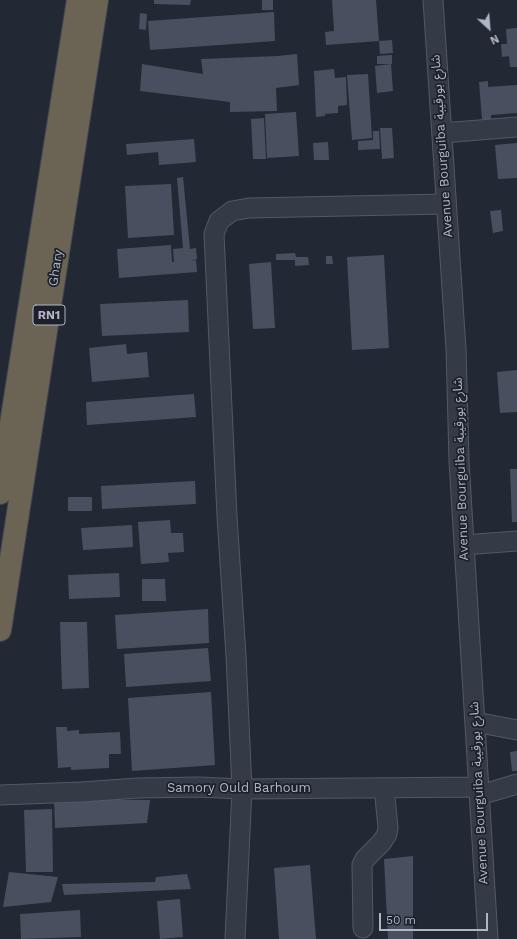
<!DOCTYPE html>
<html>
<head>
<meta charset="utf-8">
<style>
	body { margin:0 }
	#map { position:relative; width:517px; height:939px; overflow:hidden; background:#222935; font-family:"Work Sans",sans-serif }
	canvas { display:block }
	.north { position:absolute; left:469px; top:8px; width:40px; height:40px; -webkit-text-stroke:3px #1b202b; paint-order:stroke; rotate:154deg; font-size:11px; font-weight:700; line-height:16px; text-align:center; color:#b0b6c3 }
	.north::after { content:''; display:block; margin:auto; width:14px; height:18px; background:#b0b6c3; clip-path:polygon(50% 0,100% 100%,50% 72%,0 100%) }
	.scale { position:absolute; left:379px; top:913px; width:109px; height:18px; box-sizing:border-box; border:2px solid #b0b6c3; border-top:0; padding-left:5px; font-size:12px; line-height:14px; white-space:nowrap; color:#b0b6c3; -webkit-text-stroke:3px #1b202b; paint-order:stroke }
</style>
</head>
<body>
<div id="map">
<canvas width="517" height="939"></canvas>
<div class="north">N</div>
<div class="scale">50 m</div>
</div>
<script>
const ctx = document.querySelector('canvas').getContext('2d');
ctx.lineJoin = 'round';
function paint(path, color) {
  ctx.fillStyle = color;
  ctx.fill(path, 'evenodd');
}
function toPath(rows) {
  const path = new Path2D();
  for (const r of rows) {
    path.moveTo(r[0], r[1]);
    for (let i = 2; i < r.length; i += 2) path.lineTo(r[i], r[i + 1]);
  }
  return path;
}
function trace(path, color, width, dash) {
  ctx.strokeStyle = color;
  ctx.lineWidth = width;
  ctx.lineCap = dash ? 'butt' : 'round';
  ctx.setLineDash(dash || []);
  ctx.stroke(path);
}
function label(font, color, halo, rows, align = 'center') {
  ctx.font = font + ' "Work Sans","Noto Sans Arabic",sans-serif';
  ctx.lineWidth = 3.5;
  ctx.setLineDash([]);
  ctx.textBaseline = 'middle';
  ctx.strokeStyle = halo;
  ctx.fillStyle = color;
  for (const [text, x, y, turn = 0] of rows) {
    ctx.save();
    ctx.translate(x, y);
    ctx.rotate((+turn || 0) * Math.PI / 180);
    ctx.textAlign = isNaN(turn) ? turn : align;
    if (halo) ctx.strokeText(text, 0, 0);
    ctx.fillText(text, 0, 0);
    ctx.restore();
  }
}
paint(toPath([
	[154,0,191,0,190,5,154,4],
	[262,0,273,0,273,10,262,10],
	[332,0,376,0,379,41,326,45,325,32,334,31],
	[274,12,275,41,150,50,148,21],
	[140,13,147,14,146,30,139,29],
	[517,28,517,67,510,67,509,56,502,57,501,44,507,44,506,29],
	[392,40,393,53,380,54,379,41],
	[297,54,299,85,276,88,277,111,230,112,230,102,140,91,142,64,203,74,201,59,278,56],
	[392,55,392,64,377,64,377,56],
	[391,64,393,91,377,93,375,66],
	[334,69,335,78,346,77,347,105,338,106,338,113,325,114,325,116,316,117,314,71],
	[368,74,372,138,352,140,347,75],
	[488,81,488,87,517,85,517,113,491,115,491,119,482,119,479,82],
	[296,112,299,156,267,158,265,114],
	[264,118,266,159,253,159,251,119],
	[380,128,392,128,394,158,382,159],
	[373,131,379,131,380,149,358,150,358,141,373,140],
	[194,139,196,162,159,165,158,152,127,155,126,144],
	[328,142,329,160,314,160,313,143],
	[517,143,517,178,498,179,495,145],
	[183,177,190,249,196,248,197,259,190,261,196,260,197,272,119,278,117,249,171,245,172,262,174,262,173,249,183,248,177,178],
	[171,184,174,235,128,238,125,186],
	[501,210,503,231,493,233,490,211],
	[295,253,296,257,308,257,309,265,295,266,295,260,276,260,276,254],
	[384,255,389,348,352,350,347,257],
	[326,256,332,256,333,264,326,264],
	[271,262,275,328,253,329,249,264],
	[188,300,189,332,102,336,100,304],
	[126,344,127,354,147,352,149,377,92,382,89,348],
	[517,370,517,412,500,413,497,372],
	[194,394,196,417,87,425,86,402],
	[510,469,517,469,517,522,512,522],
	[195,481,196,504,102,509,101,486],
	[68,497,92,497,92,511,68,511],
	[170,520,171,533,183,533,184,552,168,553,169,562,141,564,138,522],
	[132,525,133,547,83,550,81,528],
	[119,573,120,597,69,599,68,575],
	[142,579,165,579,166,601,142,601],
	[208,609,209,643,117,649,115,615],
	[60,622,87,622,89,688,62,689],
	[208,648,211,681,126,687,124,654],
	[211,692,215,765,132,771,128,698],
	[56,727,67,727,67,731,79,730,79,734,120,732,121,754,109,754,109,768,71,770,71,767,58,768],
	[517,751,517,771,512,771,510,752],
	[54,799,150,800,147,823,55,828],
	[52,809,53,872,26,872,24,810],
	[413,856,413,939,388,939,384,859],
	[310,865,316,939,279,939,274,868],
	[9,872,58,877,51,902,3,907],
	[187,874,191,889,64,895,62,884,155,882,156,877],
	[180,899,183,937,160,939,157,901],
	[80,910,81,937,21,939,20,914]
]), '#48505f');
const minor = toPath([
	[433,0,456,349,459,461,488,939],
	[442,133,517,127],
	[464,545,517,541],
	[475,722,517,730],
	[0,795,81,792,138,788,199,787,242,789,479,787],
	[480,795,517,784],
	[363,928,362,865,365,859,382,842,387,834,388,827,384,788],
	[235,939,242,789,236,656,227,516,214,234,219,221,232,211,249,208,446,204]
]);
const highway = toPath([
	[0,493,78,0],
	[0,630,97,0]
]);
trace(minor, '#535964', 21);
trace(highway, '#404651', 24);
trace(minor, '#353b46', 19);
trace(highway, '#6b6353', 22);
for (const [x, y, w] of [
	[49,315,32]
]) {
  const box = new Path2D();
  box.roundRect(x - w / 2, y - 10, w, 20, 3);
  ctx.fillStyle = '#1b202b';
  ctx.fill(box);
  trace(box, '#b0b6c3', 1);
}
label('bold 12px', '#b0b6c3', null, [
	["RN1",49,315]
]);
label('13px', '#b0b6c3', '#1b202b', [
	["Avenue Bourguiba شارع بورقيبة",442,146,-94],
	["Ghary",56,268,-81],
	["Avenue Bourguiba شارع بورقيبة",461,469,-92],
	["Samory Ould Barhoum",239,788],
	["Avenue Bourguiba شارع بورقيبة",479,793,-93]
]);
</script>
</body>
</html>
